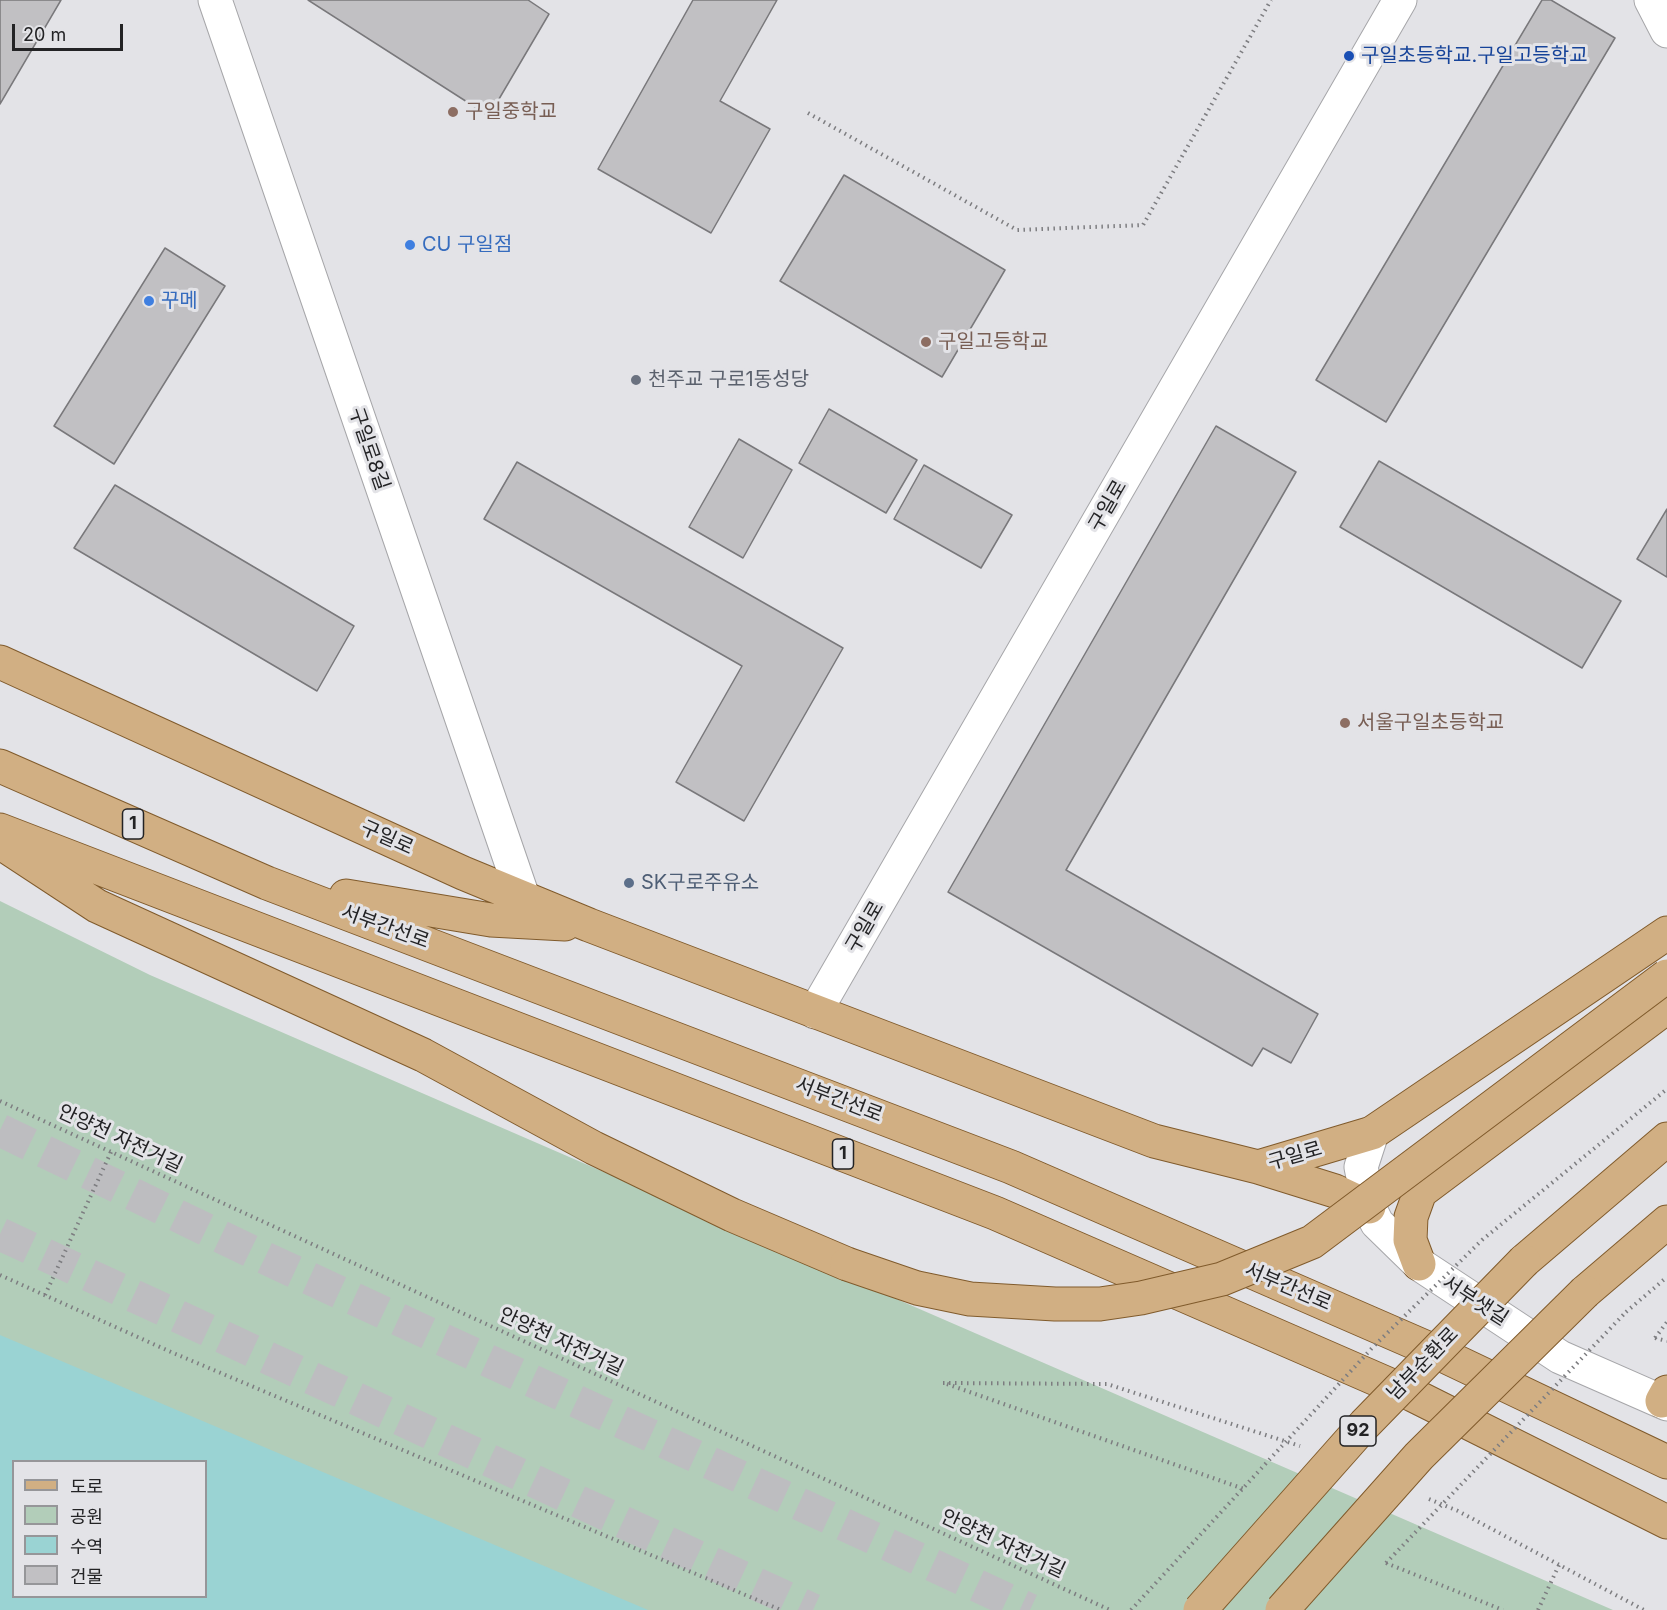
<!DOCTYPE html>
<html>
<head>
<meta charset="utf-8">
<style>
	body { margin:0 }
	#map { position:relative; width:1667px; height:1610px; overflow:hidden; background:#e3e3e7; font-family:Inter,"Noto Sans KR",sans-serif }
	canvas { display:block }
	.legend { position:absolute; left:12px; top:1460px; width:195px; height:138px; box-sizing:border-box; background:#e3e3e7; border:2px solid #969699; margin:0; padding:8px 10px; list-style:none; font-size:18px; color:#232325 }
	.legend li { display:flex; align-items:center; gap:12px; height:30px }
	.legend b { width:30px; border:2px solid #969699 }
	.scale { position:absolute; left:12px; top:24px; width:111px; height:27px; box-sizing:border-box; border:3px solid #232325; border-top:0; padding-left:8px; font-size:18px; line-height:21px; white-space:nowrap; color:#232325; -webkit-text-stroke:4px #e3e3e7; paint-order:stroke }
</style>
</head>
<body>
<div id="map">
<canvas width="1667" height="1610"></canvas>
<ul class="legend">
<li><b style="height:8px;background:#d1af83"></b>도로</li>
<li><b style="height:16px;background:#b2cdb9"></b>공원</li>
<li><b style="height:16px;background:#9ad3d3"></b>수역</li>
<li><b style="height:16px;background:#c1c0c3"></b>건물</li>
</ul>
<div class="scale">20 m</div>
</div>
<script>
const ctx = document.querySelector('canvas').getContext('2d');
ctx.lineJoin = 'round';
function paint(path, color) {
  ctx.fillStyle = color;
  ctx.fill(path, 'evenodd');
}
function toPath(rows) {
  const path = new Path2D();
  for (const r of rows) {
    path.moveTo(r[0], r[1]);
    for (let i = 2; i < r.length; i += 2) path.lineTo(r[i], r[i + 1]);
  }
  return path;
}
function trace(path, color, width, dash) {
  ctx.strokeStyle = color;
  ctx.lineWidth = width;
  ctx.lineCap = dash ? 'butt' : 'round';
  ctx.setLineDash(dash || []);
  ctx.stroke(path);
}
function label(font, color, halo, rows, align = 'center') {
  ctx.font = font + ' Inter,"Noto Sans KR",sans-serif';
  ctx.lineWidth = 6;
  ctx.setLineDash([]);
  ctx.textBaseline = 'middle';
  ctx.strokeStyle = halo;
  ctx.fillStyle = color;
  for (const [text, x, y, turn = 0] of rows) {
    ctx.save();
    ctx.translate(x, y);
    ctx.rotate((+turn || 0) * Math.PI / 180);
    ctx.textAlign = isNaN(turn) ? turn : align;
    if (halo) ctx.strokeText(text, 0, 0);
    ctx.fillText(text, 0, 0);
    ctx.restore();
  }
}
paint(toPath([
	[0,901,150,975,1613,1610,0,1610],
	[14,1462,206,1462,206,1596,14,1596]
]), '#b2cdb9');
paint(toPath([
	[0,1335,648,1610,0,1610],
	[14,1462,206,1462,206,1596,14,1596]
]), '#9ad3d3');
const building = toPath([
	[0,0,61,0,0,104,0,0],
	[308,0,528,0,549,14,489,116,308,0],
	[693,0,777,0,720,101,770,129,711,233,598,169,693,0],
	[1542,0,1551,0,1615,38,1386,422,1316,380,1542,0],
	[844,175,1005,270,942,377,780,281,844,175],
	[165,248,225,286,114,464,54,426,165,248],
	[829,409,917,460,886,513,799,463,829,409],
	[1216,426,1296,472,1066,870,1318,1014,1291,1063,1263,1048,1252,1066,948,892,1216,426],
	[739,439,792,470,743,558,689,527,739,439],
	[1379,461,1621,601,1582,668,1340,527,1379,461],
	[517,462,843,648,744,821,676,782,742,666,484,519,517,462],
	[924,465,1012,515,981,568,894,519,924,465],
	[115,485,354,626,317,691,74,548,115,485],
	[1667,509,1667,577,1637,559,1667,509]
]);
paint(building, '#c1c0c3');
trace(building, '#79787b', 1.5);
trace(toPath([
	[0,1130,265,1258,1030,1610],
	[0,1234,813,1610]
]), '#bdbdc0', 33, [33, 16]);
const minor = toPath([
	[215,0,523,897],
	[1651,0,1667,31],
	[815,1012,1400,0],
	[1372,1133,1361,1167,1369,1207,1377,1223,1419,1264,1560,1357,1667,1404]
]);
const major = toPath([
	[0,662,463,873,589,925,1154,1141,1258,1167,1372,1133,1667,933],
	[0,766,267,883,1011,1167,1434,1351,1667,1462],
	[0,830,995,1213,1413,1395,1667,1522],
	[4,845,97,906,423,1055,594,1148,732,1215,847,1264],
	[346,896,491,920,565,924],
	[1258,1167,1335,1191,1369,1207],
	[1524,1261,1667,1139],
	[1419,1264,1410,1240,1411,1217,1420,1192,1667,1007],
	[1585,1292,1667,1222],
	[1662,1401,1667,1392]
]);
trace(minor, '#a6a6a9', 35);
trace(major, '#805b2c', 35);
trace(toPath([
	[808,113,1017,230,1143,225,1271,0],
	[0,1101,1110,1610],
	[1482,1240,1667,1089],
	[0,1275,171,1352,781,1610],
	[45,1295,111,1152],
	[1626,1312,1667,1277],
	[1655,1338,1667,1322],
	[1655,1338,1667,1341],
	[943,1383,1107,1384,1300,1446],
	[947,1384,1244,1489],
	[1429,1499,1458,1511,1644,1610],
	[1386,1563,1503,1610],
	[1538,1610,1559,1565]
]), '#7d7d80', 4, [1.5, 4.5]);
trace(minor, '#fff', 33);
trace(major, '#d1af83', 33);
const majorBridge = toPath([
	[847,1264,917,1288,970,1299,1055,1304,1100,1304,1141,1298,1222,1279,1312,1242,1667,976],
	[1200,1610,1365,1424,1524,1261],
	[1282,1610,1419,1456,1585,1292]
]);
trace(majorBridge, '#805b2c', 35, []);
trace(toPath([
	[1386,1563,1626,1312],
	[1131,1610,1373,1347,1482,1240]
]), '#7d7d80', 4, [1.5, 4.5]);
trace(majorBridge, '#d1af83', 33);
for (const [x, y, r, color] of [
	[1349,56,6,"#1a4fb4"],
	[453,112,6,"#8d6e63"],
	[410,245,6,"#3f7fe0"],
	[149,301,6,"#3f7fe0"],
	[926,342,6,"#8d6e63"],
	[636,380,6,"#6b7280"],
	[1345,723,6,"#8d6e63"],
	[629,883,6,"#5c6f8a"]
]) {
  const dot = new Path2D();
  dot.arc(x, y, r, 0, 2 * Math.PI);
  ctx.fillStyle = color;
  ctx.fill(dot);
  trace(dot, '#e3e3e7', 2);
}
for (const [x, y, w] of [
	[133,824,21],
	[843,1154,21],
	[1358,1431,36]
]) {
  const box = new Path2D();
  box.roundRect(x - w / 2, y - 15, w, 30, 4.5);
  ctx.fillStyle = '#e3e3e7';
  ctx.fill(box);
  trace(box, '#232325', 1.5);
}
label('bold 18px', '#232325', null, [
	["1",133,824],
	["1",843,1154],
	["92",1358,1431]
]);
label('20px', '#164399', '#e3e3e7', [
	["구일초등학교.구일고등학교",1361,56]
], 'left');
label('20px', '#785e54', '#e3e3e7', [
	["구일중학교",465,112],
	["구일고등학교",938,342],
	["서울구일초등학교",1357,723]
], 'left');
label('20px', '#366cbe', '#e3e3e7', [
	["CU 구일점",422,245],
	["꾸메",161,301]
], 'left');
label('20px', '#5b616d', '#e3e3e7', [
	["천주교 구로1동성당",648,380]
], 'left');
label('20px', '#232325', '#e3e3e7', [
	["구일로8길",369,449,71],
	["구일로",1108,506,-60],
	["구일로",387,838,24],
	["서부간선로",385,927,20],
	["구일로",865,927,-60],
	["서부간선로",839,1100,21],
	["안양천 자전거길",120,1139,25],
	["구일로",1295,1156,-16],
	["서부간선로",1288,1287,23],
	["서부샛길",1475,1301,33],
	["안양천 자전거길",561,1342,25],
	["남부순환로",1423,1364,-46],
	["안양천 자전거길",1003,1544,25]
]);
label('20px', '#4e5e75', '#e3e3e7', [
	["SK구로주유소",641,883]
], 'left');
</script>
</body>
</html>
